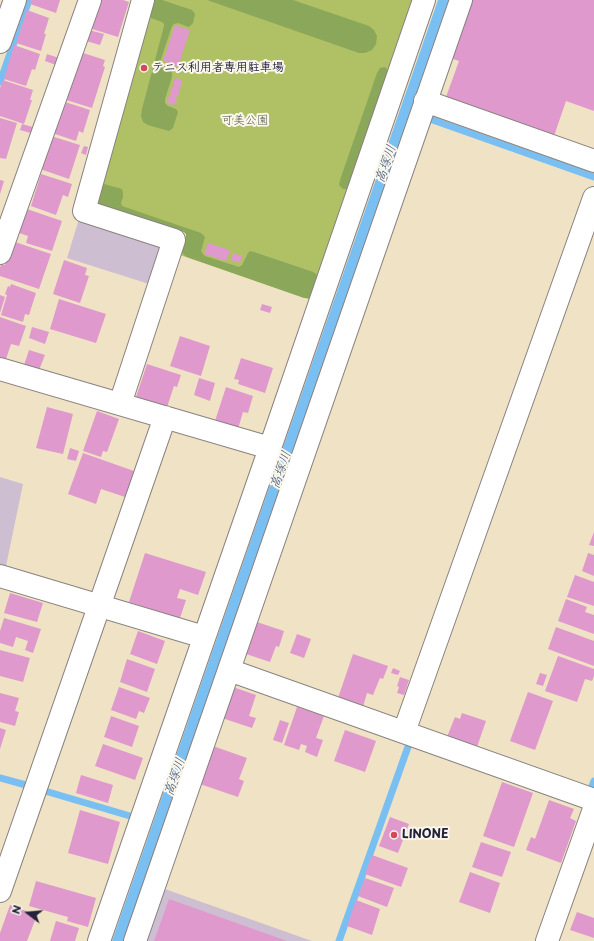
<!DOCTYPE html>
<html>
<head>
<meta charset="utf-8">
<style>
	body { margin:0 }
	#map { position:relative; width:594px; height:941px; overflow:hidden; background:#f0e3c5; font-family:"Playpen Sans",sans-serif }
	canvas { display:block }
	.north { position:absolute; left:8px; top:893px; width:40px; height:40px; -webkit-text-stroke:3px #fbf7ec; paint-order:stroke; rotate:286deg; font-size:11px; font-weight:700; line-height:16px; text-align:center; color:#22223b }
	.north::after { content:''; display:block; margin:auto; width:14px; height:18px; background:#22223b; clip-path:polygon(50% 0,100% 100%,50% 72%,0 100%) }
</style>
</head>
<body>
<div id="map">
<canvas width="594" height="941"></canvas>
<div class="north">N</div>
</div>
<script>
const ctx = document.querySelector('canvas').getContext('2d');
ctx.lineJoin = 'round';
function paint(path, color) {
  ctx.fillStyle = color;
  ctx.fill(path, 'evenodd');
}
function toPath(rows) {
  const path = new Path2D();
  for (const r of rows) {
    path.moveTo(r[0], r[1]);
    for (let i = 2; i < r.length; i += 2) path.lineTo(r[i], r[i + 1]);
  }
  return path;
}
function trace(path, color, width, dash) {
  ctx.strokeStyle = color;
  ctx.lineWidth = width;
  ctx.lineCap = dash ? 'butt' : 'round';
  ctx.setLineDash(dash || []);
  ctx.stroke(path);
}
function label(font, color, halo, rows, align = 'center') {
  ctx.font = font + ' "Playpen Sans","Klee One",sans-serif';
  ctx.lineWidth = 4;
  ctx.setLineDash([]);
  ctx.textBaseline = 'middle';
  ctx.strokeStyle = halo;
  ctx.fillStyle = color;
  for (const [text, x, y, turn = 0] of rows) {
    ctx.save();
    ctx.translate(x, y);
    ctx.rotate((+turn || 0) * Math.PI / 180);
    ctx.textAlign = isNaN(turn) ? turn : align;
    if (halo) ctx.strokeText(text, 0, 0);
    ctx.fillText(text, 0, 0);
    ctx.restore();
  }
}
paint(toPath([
	[79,219,161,246,149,284,67,258],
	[0,477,23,484,5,571,0,569],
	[162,888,312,941,144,941]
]), '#cebed1');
paint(toPath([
	[153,0,415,0,311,300,180,255,186,236,186,234,184,232,97,204]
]), '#afc164');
paint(toPath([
	[154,0,162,0,192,10,195,14,193,23,189,27,178,23,174,24,172,26,161,59,161,63,172,72,172,77,165,99,165,103,168,106,176,109,178,112,177,115,173,128,169,131,148,125,143,122,141,116,142,109,164,26,164,24,162,22,151,18,150,15,152,4],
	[207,0,293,0,369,26,374,30,377,36,376,44,372,50,365,53,359,53],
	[385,67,389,71,348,189,343,189,339,185,340,180,377,73,380,68],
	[104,184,122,189,123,192,123,197,121,203,122,206,201,233,205,237,201,251,203,254,205,256,239,267,242,265,248,253,250,251,254,252,313,272,316,274,318,277,311,296,308,298,304,298,187,257,184,255,182,252,182,247,186,236,186,234,184,232,99,204,98,200,102,186]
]), '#8ba75a');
paint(toPath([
	[438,0,449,0,123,941,112,941]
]), '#7abff1');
trace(toPath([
	[0,82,29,0],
	[427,118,594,177],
	[0,778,26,785],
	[592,786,594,781],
	[45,791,130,816],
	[339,941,409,744]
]), '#7abff1', 7);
paint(toPath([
	[31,0,60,0,56,13,30,4],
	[99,0,123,0,129,2,118,37,89,28],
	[470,0,594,0,594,111,566,101,554,136,446,97,459,61,450,58],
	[27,10,49,18,44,34,46,34,41,51,16,43],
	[175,25,190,30,178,67,163,61],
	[89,30,104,34,100,45,86,41],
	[14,45,40,54,35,70,32,69,26,86,4,79],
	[80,52,105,60,103,66,105,67,92,108,63,99],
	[47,54,62,59,59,66,45,61],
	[177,78,181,80,182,85,179,88,180,93,176,97,177,102,173,105,168,103,167,98,171,95,170,90,174,86,173,81],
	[3,80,33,90,30,100,32,100,24,124,0,116,0,88],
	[62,101,90,110,83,133,79,131,76,141,52,133],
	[0,118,17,123,6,159,0,158],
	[22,124,36,128,34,134,20,130],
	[51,136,80,145,69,179,40,169],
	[84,146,88,147,86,155,81,153],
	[41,174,72,184,68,197,63,195,56,215,31,206],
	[0,180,4,181,0,194],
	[24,208,62,221,52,251,26,243,28,236,16,232],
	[12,241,51,254,39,289,0,276,0,268,1,264,5,265],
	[208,243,230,250,226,261,204,254],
	[233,253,242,256,240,263,231,260],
	[64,260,87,268,85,275,89,276,80,303,53,294],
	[11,284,36,293,29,315,25,314,23,322,1,315,7,295,5,294,8,286,10,287],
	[0,295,5,297,0,313],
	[59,299,106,314,96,343,50,329],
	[262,304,272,307,270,313,260,310],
	[0,317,26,326,19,346,11,344,5,362,0,360],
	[32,327,49,332,45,344,29,338],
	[180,336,210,346,201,376,170,366],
	[29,350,45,355,39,370,24,365],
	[241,358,273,368,265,393,238,384,239,380,234,379],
	[147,364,181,375,177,387,174,386,167,407,136,397],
	[199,378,215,383,210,401,194,395],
	[226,387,253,396,248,413,243,412,238,429,215,421],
	[47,407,73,414,63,454,36,448],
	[97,411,119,419,107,452,103,451,101,457,83,451],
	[70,448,79,451,76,461,67,459],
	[83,453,134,471,125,497,101,489,96,504,68,494],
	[594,532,594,546,589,545],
	[145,553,206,572,198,595,180,589,177,598,186,600,180,618,129,602],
	[588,553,594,555,594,576,582,571],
	[575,575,594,582,594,606,567,597],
	[10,593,43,603,37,622,4,613],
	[566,599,587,607,585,612,594,615,594,634,558,621],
	[4,618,41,629,33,653,25,650,28,641,16,637,13,647,0,643,0,631],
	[257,622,284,631,279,647,276,646,270,662,246,654],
	[556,627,594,641,594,666,548,649],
	[138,631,165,641,157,664,130,654],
	[297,634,311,639,304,658,290,653],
	[0,650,30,658,23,682,0,676],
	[353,654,388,666,383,679,380,678,373,695,367,693,363,707,338,698],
	[558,656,594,669,594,676,592,681,585,679,577,702,545,691],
	[127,659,155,669,147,692,120,682],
	[393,668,400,671,398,675,391,673],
	[540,673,547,675,543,686,536,684],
	[400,677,409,680,404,695,397,693,399,687,397,686],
	[119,687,150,698,144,713,139,711,136,719,111,710],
	[233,687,256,695,249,716,256,718,252,728,222,718],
	[528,692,553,701,535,750,510,741],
	[0,693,19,698,15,711,19,712,15,726,0,722],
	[297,707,324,716,316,738,323,740,317,757,305,752,307,746,301,744,299,750,284,745],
	[462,713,486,721,477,747,447,737,455,717,460,719],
	[111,716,139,726,132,747,104,737],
	[280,720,289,723,282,743,273,740],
	[0,728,6,730,0,749],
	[345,730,376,741,365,772,334,761],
	[103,744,143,758,135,780,95,766],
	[213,746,247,758,239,779,244,781,238,797,200,784],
	[81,775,113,785,108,803,76,793],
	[502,782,533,793,514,847,483,836],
	[549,800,574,809,570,818,576,821,561,863,526,850,531,837,535,839],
	[80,810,120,822,108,864,68,853],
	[390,817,409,824,398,853,379,846],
	[481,842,511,852,502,877,472,867],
	[372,855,408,868,401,887,365,874],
	[470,872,500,883,490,913,459,902],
	[365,878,394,888,387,907,358,896],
	[36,881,96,898,88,927,67,921,68,917,29,906],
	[169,899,287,941,154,941],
	[356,900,380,909,372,935,347,926],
	[10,905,37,915,27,941,0,941,0,933],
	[577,912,594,918,594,938,570,930],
	[56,921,79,928,75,941,50,941]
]), '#df99cd');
const minor = toPath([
	[0,42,15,0],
	[425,101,594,161],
	[0,253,90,0],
	[0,369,270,448],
	[120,404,174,240,84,211,143,0],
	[0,576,204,637],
	[229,670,594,800],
	[404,732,594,198],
	[0,891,165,417],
	[99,941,270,448,424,0],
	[135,941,461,0],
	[547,941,594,809]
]);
trace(minor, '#898280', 24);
trace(minor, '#fff', 22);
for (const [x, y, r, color] of [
	[144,68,4,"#d1495b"],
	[394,835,4,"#d1495b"]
]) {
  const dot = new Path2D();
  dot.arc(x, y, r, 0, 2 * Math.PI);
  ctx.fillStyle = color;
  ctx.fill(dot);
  trace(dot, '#fbf7ec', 1.5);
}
label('bold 12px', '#22223b', '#fbf7ec', [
	["テニス利用者専用駐車場",152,68],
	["LINONE",402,835]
], 'left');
label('12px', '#535a49', '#fbf7ec', [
	["可美公園",245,121]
]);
label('italic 13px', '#41597b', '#fbf7ec', [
	["高塚川",386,164,-71],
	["高塚川",281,470,-71],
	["高塚川",175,777,-71]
]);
</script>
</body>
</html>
